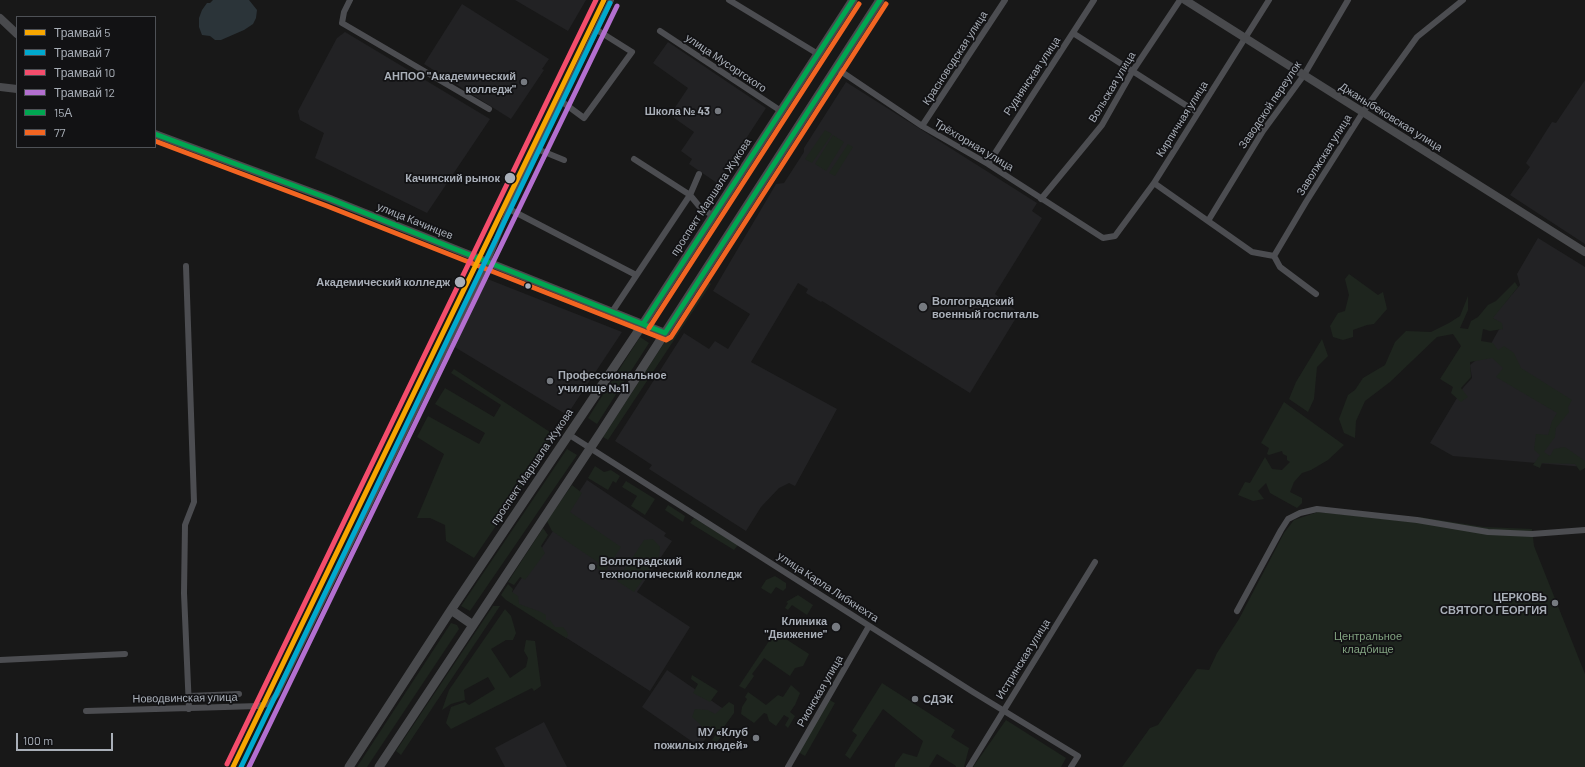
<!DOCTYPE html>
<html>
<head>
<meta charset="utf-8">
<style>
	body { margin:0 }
	#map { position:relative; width:1585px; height:767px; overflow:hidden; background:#181818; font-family:Barlow,sans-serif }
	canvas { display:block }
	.legend { position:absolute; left:16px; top:16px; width:140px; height:132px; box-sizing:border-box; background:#121214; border:1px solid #4e5156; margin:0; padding:5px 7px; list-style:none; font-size:12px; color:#a9afb8 }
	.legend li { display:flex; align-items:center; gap:8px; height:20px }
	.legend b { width:20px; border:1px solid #4e5156 }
	.scale { position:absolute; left:16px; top:733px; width:97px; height:18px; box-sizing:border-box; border:2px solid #a9afb8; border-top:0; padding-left:5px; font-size:12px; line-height:14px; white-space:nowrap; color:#a9afb8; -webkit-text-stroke:3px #121214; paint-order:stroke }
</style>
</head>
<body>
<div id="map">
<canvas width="1585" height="767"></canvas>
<ul class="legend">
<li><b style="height:5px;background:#f7a600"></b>Трамвай 5</li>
<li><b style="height:5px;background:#00a9ce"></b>Трамвай 7</li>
<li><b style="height:5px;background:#f44d6c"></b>Трамвай 10</li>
<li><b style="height:5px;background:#b36fd0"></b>Трамвай 12</li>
<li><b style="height:5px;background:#00a651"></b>15А</li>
<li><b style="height:5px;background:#f26522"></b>77</li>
</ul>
<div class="scale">100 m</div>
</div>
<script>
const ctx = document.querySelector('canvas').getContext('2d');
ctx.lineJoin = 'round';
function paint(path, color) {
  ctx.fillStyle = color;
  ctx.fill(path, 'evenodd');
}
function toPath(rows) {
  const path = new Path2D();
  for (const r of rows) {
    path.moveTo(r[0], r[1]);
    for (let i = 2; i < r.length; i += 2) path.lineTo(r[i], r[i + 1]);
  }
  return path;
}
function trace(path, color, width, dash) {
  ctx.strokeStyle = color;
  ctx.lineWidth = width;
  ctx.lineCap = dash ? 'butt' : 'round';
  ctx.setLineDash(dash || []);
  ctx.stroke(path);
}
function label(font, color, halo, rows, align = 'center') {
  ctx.font = font + ' Barlow,sans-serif';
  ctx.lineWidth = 3.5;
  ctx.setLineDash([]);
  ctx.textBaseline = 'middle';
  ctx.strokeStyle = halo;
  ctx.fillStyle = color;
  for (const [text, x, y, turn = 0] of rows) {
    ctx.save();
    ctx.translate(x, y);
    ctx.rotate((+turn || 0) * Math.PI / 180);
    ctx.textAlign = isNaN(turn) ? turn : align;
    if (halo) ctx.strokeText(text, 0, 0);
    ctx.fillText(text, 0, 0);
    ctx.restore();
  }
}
paint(toPath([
	[515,0,586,0,568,31],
	[462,4,549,59,542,69,544,70,511,119,424,64],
	[345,32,490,119,427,213,315,158,324,133,300,120,298,111,337,38],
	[668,42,766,108,717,183,689,164,692,159,681,151,694,132,670,115,688,88,653,63],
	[1585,80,1585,244,1510,195,1530,167,1526,163,1552,122,1556,123],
	[846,82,1037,203,1032,211,1042,218,995,294,1019,313,970,393,822,301,821,302,806,293,808,289,798,283,751,362,837,409,795,486,789,483,779,488,761,507,746,531,649,469,652,465,615,441,684,333,709,349,715,341,728,349,750,314,713,291,776,184,784,183,804,152,804,148],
	[1538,238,1585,267,1585,467,1453,456,1430,443,1463,388,1472,378,1470,365,1487,351,1502,324,1492,318,1520,285,1517,274],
	[485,278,622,332,567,415,453,346],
	[587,480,666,533,664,536,672,541,637,592,690,627,650,691,507,600],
	[667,670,725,710,700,747,642,707],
	[544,722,567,767,505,767,495,748]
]), '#222224');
paint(toPath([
	[825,130,832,134,812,163,805,159],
	[833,135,844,142,826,171,815,164],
	[848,144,853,147,835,176,829,173],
	[1349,274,1378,295,1383,292,1387,309,1374,324,1367,325,1353,330,1353,337,1343,340,1333,337,1330,326,1338,313,1345,311,1349,295,1345,279],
	[705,280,711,284,608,440,603,437],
	[1515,282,1518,287,1493,318,1502,323,1503,329,1490,331,1483,329,1481,341,1493,343,1498,350,1504,346,1514,353,1521,368,1572,400,1568,407,1569,412,1556,428,1555,437,1544,452,1550,456,1554,449,1565,447,1585,461,1585,468,1580,471,1575,464,1542,463,1540,468,1533,465,1540,455,1534,450,1536,434,1548,435,1552,421,1557,413,1496,377,1503,368,1492,358,1470,362,1471,377,1461,388,1468,397,1461,402,1451,393,1453,387,1440,379,1461,346,1453,334,1437,337,1390,382,1365,401,1356,421,1355,438,1344,433,1339,419,1348,395,1355,390,1363,378,1385,365,1395,342,1406,331,1431,332,1449,323,1460,316,1468,296,1468,310,1460,328,1468,329,1471,321,1478,317,1488,305,1496,301],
	[640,337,649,343,597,424,588,418],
	[1322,339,1328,356,1317,367,1314,399,1308,412,1289,399,1296,382],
	[454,369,553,434,519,492,474,558,446,541,445,525,430,518,417,518,444,454,417,437,428,416,479,444,485,433,435,404,445,388,494,417,501,405,451,373],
	[1284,402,1344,445,1328,460,1311,470,1302,473,1294,482,1290,492,1302,498,1302,503,1297,508,1270,493,1266,483,1258,491,1264,499,1253,501,1238,495,1245,482,1250,483,1265,457,1272,469,1282,470,1290,462,1287,460,1287,456,1283,454,1282,451,1269,455,1267,454,1269,448,1261,443],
	[567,449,577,455,470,611,461,606],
	[595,466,604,472,611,470,620,476,616,483,613,481,608,490,588,478],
	[626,481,655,499,645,515,631,506,637,496,622,487],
	[572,485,582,493,570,512,621,547,604,573,596,567,599,563,552,531,547,521],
	[668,505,685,516,683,522,665,510],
	[1318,512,1414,522,1420,517,1484,527,1532,529,1534,546,1585,674,1585,767,1122,767,1150,728,1158,725,1197,669,1209,670,1217,653,1239,619,1284,533,1294,520],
	[694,518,738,545,734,550,690,523],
	[543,528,548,535,541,546,545,553,525,580,520,577,514,585,508,582],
	[653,539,660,547,659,557,634,592,617,581,644,540],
	[775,576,786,583,786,588,783,591,776,587,771,594,761,588,766,580],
	[508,584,513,589,512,592,518,596,519,604,541,612,546,615,546,620,550,620,555,627,563,627,567,632,568,636,566,638,506,600,501,595],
	[798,595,813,605,807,615,792,605,788,610,785,608,788,603,786,602],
	[493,606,500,606,401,755,396,751],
	[505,609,511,616,516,633,513,640,506,640,491,649,510,678,526,667,528,658,524,651,526,640,535,641,541,686,534,691,532,688,451,729,446,723,451,707,465,702,469,705,495,689,488,677,464,690,465,700,451,704,442,710,449,690],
	[451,623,457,625,459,629,367,767,357,767],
	[775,632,809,654,803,666,795,668,790,676,764,658,752,674,754,676,745,689,739,686],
	[692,675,718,691,710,702,693,693,698,684,691,679],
	[882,683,955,730,951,737,969,748,964,767,956,767,956,766,937,754,929,767,895,767,895,764,903,753,917,757,923,741,883,709,850,759,845,755,857,735,852,731],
	[791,685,800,693,795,705,790,712,795,716,788,728,785,725,789,718,784,715,776,726,769,721,767,714,764,713,754,723,741,714,742,707,747,699,745,697,748,692,766,705,778,695,783,697],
	[828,699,835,703,805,756,798,752],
	[729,702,734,705,734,713,723,728,726,731,716,743,712,740,716,734,705,729,692,717,695,709,708,710,715,714],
	[1006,720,1066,758,1061,767,973,767]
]), '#1e251e');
paint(toPath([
	[213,0,249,0,257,10,256,18,253,24,244,30,221,40,215,40,210,36,202,35,199,27,199,18,202,10,207,3,210,3]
]), '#2b3439');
trace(toPath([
	[350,0,344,12,342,23,489,109],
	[729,0,818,54],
	[660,31,781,111],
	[1073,33,1198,113],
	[836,68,922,126,988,164,1103,238,1115,236,1154,183,1269,0],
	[561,101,584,118,632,52,597,30],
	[922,126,1005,0],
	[537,149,564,160],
	[634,159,690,195,699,206,713,216],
	[988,164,1094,0],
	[1154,183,1252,252,1274,256,1280,267,1316,294],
	[1041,199,1102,125,1132,72,1180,0],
	[509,209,636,275],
	[1208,221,1263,131,1304,75,1348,0],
	[1274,256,1306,202,1363,112,1417,37,1463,0],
	[186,266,194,502,185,525,184,593,189,709],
	[612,312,690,195,699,174],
	[568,434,973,692,1078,756,1071,767],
	[1237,611,1281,530,1288,519,1300,513,1317,509,1417,520,1488,532,1532,534,1585,530],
	[0,660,125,654],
	[188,696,239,694],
	[86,711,259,706,270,703,277,694,487,263,514,196,611,0],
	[788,767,869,626],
	[969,767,1095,562]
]), '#4c4d51', 6);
trace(toPath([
	[1185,0,1585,252],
	[0,18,17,34],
	[0,87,17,89],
	[155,134,330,199,665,333]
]), '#494a4d', 8);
trace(toPath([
	[451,610,473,625],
	[349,767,451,610,643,324,853,0],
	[379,767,601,432,880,0]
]), '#494a4d', 9);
trace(toPath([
	[155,134,330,199,665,333,880,0],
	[643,324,853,0]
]), '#00a651', 5);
trace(toPath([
	[155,141,327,206,666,340,671,337,886,4],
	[649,328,859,4]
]), '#f26522', 5);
trace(toPath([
	[233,767,604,0]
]), '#f7a600', 5);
trace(toPath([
	[241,767,610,3]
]), '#00a9ce', 5);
trace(toPath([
	[227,764,596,0]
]), '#f44d6c', 5);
trace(toPath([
	[249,767,617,6]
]), '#b36fd0', 5);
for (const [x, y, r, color] of [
	[524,82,4,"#767a80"],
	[718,111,4,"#767a80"],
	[510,178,6,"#a9afb8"],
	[460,282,6,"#a9afb8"],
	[528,286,3.5,"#a9afb8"],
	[923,307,5,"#767a80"],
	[550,381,4,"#767a80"],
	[592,567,4,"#767a80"],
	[1555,603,4,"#767a80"],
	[836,627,5,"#767a80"],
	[915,699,4,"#767a80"],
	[756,738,4,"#767a80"]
]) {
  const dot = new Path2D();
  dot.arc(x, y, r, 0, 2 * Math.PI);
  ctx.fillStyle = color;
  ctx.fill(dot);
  trace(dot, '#121214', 1.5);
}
label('11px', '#a9afb8', '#121214', [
	["Красноводская улица",955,58,-57],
	["улица Мусоргского",726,63,34],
	["Руднянская улица",1032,76,-56],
	["Вольская улица",1112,87,-59],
	["Заводской переулок",1270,105,-56],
	["Джаныбековская улица",1391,117,32],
	["Кирпичная улица",1182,119,-58],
	["Трёхгорная улица",974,145,31],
	["Заволжская улица",1324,155,-58],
	["проспект Маршала Жукова",711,197,-57],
	["улица Качинцев",415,221,22],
	["проспект Маршала Жукова",532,467,-56],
	["улица Карла Либкнехта",828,587,33],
	["Истринская улица",1023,659,-58],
	["Рионская улица",820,691,-60],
	["Новодвинская улица",185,698,-1]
]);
label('bold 11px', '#a9afb8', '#121214', [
	["АНПОО \"Академический",516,76],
	["колледж\"",516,89],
	["Школа № 43",710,111],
	["Волгоградский",932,301,"left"],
	["военный госпиталь",932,314,"left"],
	["Профессиональное",558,375,"left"],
	["училище №11",558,388,"left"],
	["Волгоградский",600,561,"left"],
	["технологический колледж",600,574,"left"],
	["ЦЕРКОВЬ",1547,597],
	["СВЯТОГО ГЕОРГИЯ",1547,610],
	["Клиника",827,621],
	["\"Движение\"",827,634],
	["СДЭК",923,699,"left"],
	["МУ «Клуб",748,732],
	["пожилых людей»",748,745]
], 'right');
label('bold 11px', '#a9afb8', '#121214', [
	["Качинский рынок",500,178],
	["Академический колледж",450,282]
], 'right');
label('11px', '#82a381', '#121214', [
	["Центральное",1368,636],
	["кладбище",1368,649]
]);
</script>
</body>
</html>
